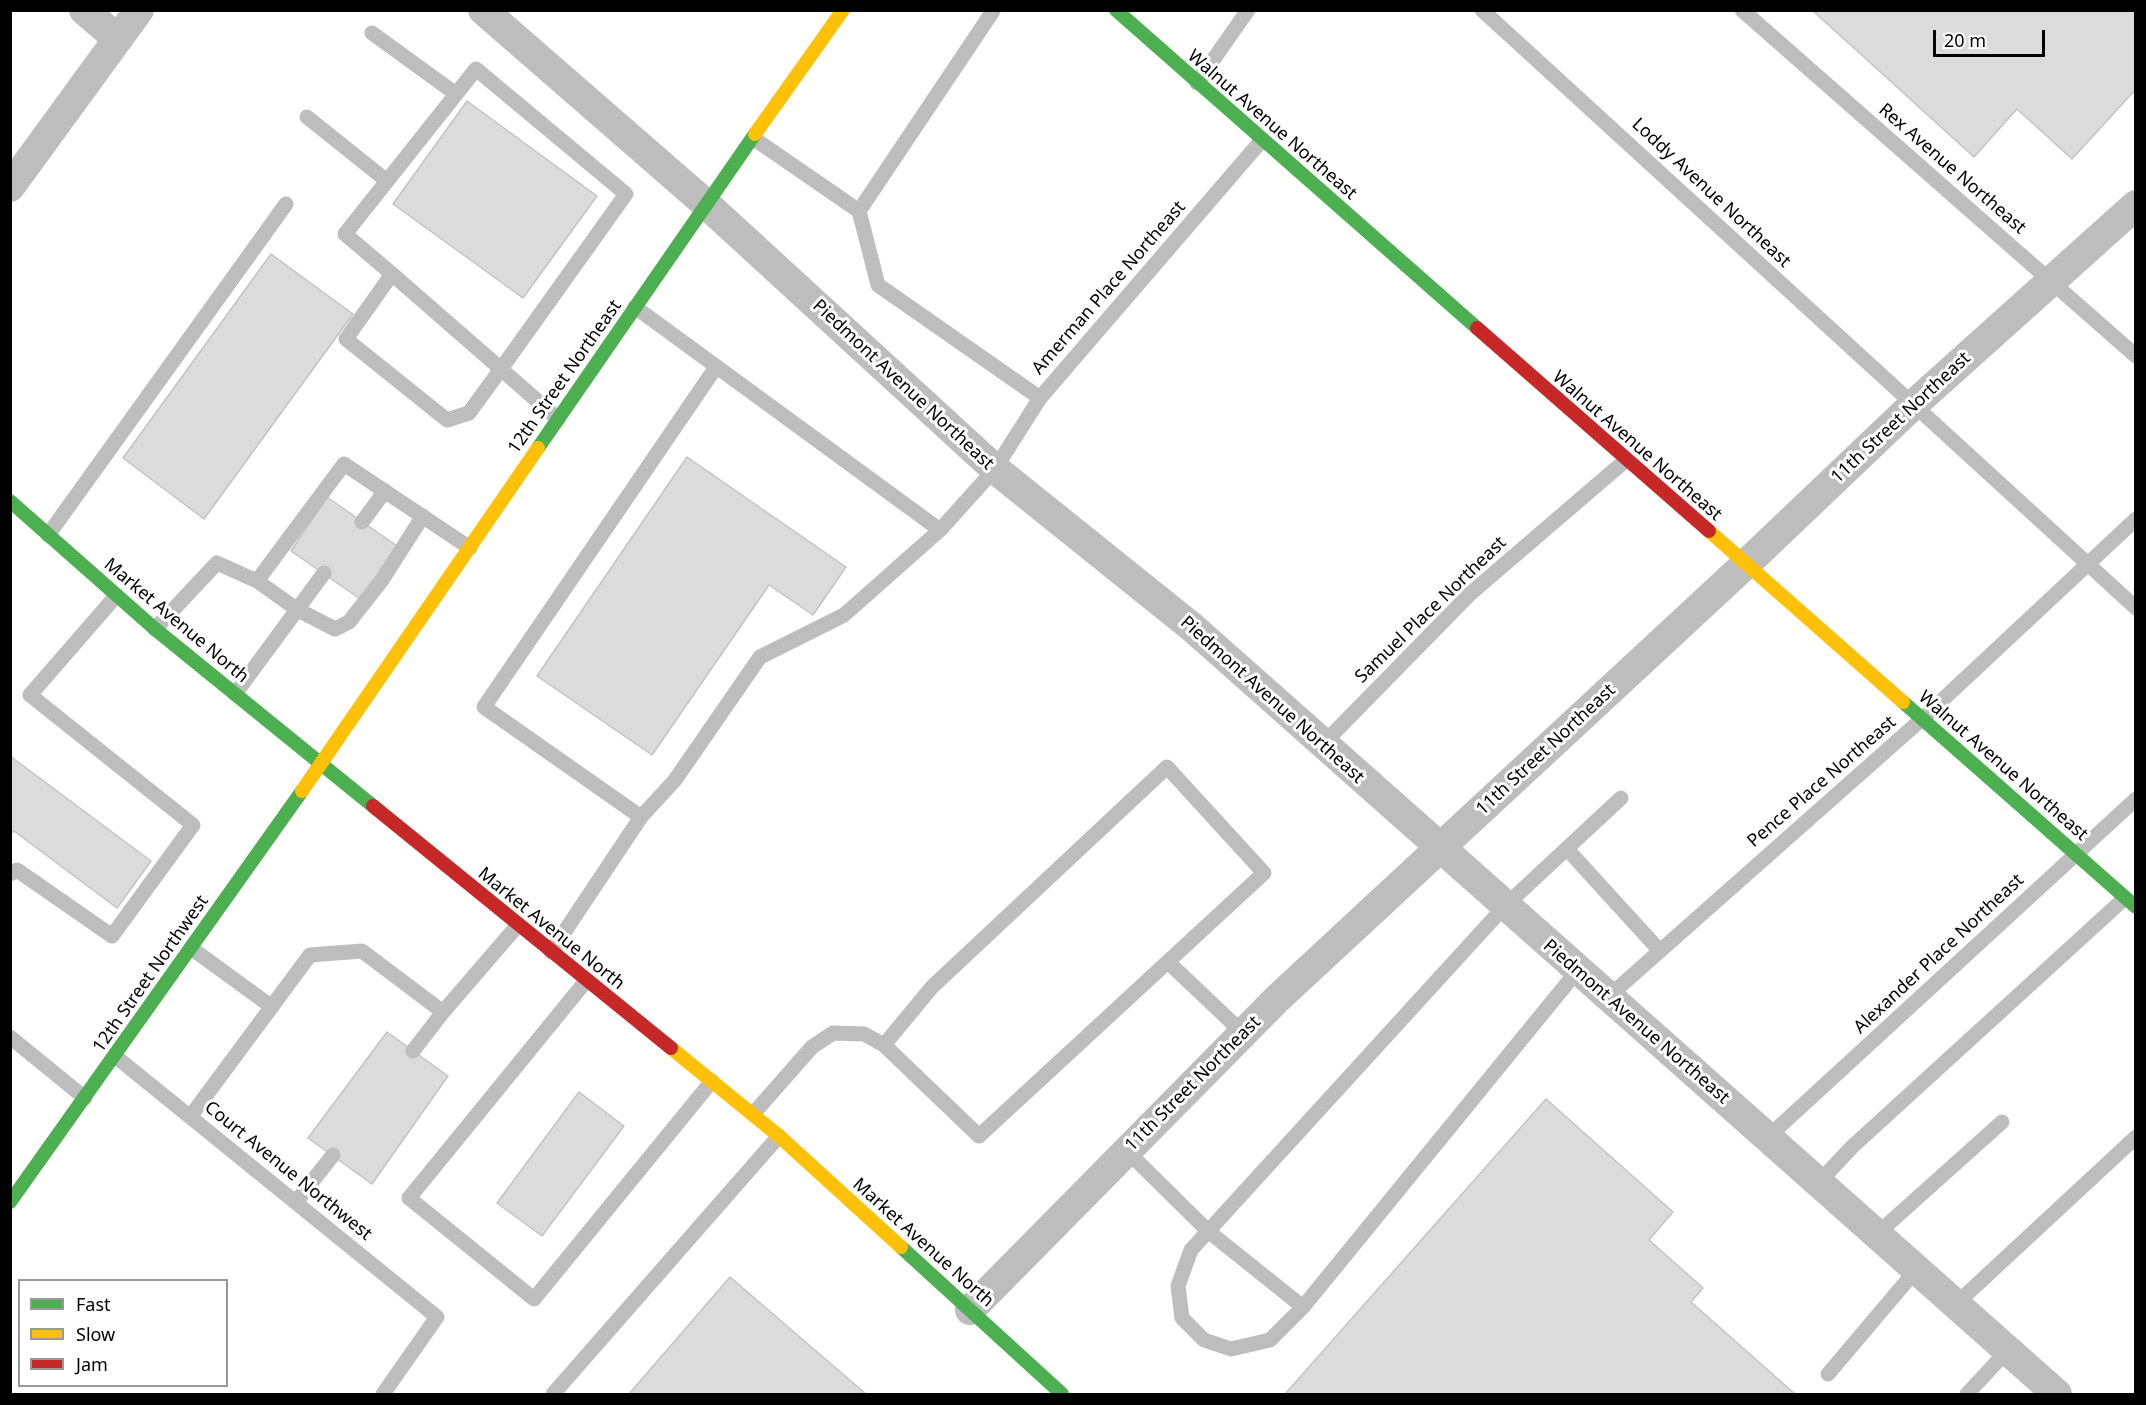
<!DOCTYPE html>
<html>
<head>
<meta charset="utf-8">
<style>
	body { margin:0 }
	#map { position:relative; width:2146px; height:1405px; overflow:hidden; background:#fff; font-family:"Noto Sans",sans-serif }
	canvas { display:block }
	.frame { position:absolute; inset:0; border:12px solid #000; pointer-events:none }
	.legend { position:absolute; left:18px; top:1279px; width:210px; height:108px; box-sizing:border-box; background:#fff; border:2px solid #999; margin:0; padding:8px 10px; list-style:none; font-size:18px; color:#000 }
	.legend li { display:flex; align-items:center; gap:12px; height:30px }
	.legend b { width:30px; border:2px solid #999 }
	.scale { position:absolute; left:1933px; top:30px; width:112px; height:27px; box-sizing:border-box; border:3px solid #000; border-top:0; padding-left:8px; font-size:18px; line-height:21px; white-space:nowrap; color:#000; -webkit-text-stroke:4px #fff; paint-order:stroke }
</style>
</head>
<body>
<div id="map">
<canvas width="2146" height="1405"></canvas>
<div class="frame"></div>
<ul class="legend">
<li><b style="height:8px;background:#4caf50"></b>Fast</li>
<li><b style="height:8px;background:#ffc107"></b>Slow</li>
<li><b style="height:8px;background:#c62828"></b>Jam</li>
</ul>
<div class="scale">20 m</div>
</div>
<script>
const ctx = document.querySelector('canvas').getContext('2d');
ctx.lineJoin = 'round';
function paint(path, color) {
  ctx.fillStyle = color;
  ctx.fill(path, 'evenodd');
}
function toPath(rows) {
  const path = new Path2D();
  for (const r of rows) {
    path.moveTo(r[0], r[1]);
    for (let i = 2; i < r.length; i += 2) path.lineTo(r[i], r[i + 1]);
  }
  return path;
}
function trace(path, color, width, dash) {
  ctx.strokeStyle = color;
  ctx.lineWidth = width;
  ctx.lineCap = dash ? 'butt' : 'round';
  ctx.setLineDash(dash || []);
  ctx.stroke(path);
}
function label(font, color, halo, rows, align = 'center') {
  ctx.font = font + ' "Noto Sans",sans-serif';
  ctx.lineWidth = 6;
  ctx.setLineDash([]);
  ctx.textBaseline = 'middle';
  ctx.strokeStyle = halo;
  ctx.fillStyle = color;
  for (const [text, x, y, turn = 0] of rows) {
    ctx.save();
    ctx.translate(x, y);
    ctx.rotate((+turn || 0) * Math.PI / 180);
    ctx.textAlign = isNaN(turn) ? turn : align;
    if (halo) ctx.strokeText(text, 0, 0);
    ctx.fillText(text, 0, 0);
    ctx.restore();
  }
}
const building = toPath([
	[1812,10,2136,10,2136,89,2072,159,2017,109,1974,157,1812,10],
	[467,101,597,196,523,298,393,204,467,101],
	[271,254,353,314,204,519,123,458,271,254],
	[687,457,846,567,813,615,769,585,652,755,537,676,687,457],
	[327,497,400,548,363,601,291,551,327,497],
	[10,756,151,861,117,908,14,831,10,835,10,756],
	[387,1032,448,1076,372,1184,308,1138,387,1032],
	[579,1092,624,1126,542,1236,497,1203,579,1092],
	[1546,1099,1673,1212,1649,1240,1703,1288,1691,1302,1795,1394,1285,1394,1546,1099],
	[730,1277,866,1394,629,1394,730,1277]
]);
paint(building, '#dbdbdb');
trace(building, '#c3c3c3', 1.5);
trace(toPath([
	[1482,10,2136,608],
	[1742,10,2136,356],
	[372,33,456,94],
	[1197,83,1248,10],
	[307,117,387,181],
	[753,138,859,211,878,285,1040,398],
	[859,211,993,11],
	[392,274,346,339,447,420,469,413,501,369,626,194,476,69,345,234,392,274,501,369,558,419],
	[635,307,940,530,995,469,1040,398,1262,140],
	[362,522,385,491],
	[48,535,286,204],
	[257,581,298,610,335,629,349,622,382,580,423,516],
	[155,629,217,563,257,581,344,464,470,548],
	[235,694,324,573],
	[1322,745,1471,593,1626,460],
	[1167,767,1264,873,979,1136,884,1045,932,987,1167,767],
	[641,817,675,780,760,657,844,615,940,530],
	[1567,849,1660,951],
	[10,874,17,870,112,936,193,825,30,695,116,596],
	[191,948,272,1007],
	[551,952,641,817,484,707,716,367],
	[1168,962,1243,1033],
	[1578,970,1303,1307,1270,1340,1231,1349,1204,1340,1182,1318,1178,1286,1191,1250,1505,906,1621,798],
	[586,981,409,1198,534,1299,712,1081],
	[1608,997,1922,719,2136,519],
	[10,1037,85,1098],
	[413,1051,443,1012],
	[115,1056,437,1317,383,1394],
	[753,1114,812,1047,833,1033,864,1034,884,1045],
	[190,1117,310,955,362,951,443,1012,518,925],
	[1768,1137,2136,799],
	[1127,1151,1208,1231,1303,1307],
	[1819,1182,1853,1146,2125,898],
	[296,1202,333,1155],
	[1877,1234,2002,1122],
	[1956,1304,2136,1137],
	[1828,1374,1917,1269],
	[553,1394,779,1136],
	[1967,1394,2008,1350]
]), '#bdbdbd', 15);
trace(toPath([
	[84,10,118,39],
	[483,10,706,204,995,469,1193,628,2057,1394],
	[10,187,139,10],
	[970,1310,1277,999,1746,564,1912,406,2136,205]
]), '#bdbdbd', 30);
trace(toPath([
	[1116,10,1477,328],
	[538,448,755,134],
	[10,501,155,629,373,806],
	[1903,702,2136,907],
	[10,1202,302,791],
	[901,1247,1062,1394]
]), '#4caf50', 14);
trace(toPath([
	[755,134,843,10],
	[1709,531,1903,702],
	[302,791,538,448],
	[671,1048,779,1136,901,1247]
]), '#ffc107', 14);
trace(toPath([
	[1477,328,1709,531],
	[373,806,671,1048]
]), '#c62828', 14);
label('18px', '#000', '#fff', [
	["Walnut Avenue Northeast",1272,125,41],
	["Rex Avenue Northeast",1952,169,41],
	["Loddy Avenue Northeast",1711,193,43],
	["Amerman Place Northeast",1109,288,-49],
	["12th Street Northeast",565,377,-55],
	["Piedmont Avenue Northeast",903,385,43],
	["11th Street Northeast",1901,418,-43],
	["Walnut Avenue Northeast",1637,446,41],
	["Samuel Place Northeast",1431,610,-44],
	["Market Avenue North",176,621,40],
	["Piedmont Avenue Northeast",1272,700,42],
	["11th Street Northeast",1546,750,-43],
	["Walnut Avenue Northeast",2003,766,41],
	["Pence Place Northeast",1822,782,-41],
	["Market Avenue North",551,929,39],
	["Alexander Place Northeast",1939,954,-43],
	["12th Street Northwest",151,974,-55],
	["Piedmont Avenue Northeast",1636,1022,41],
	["11th Street Northeast",1193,1084,-45],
	["Court Avenue Northwest",288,1171,39],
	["Market Avenue North",923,1243,42]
]);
</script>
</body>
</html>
